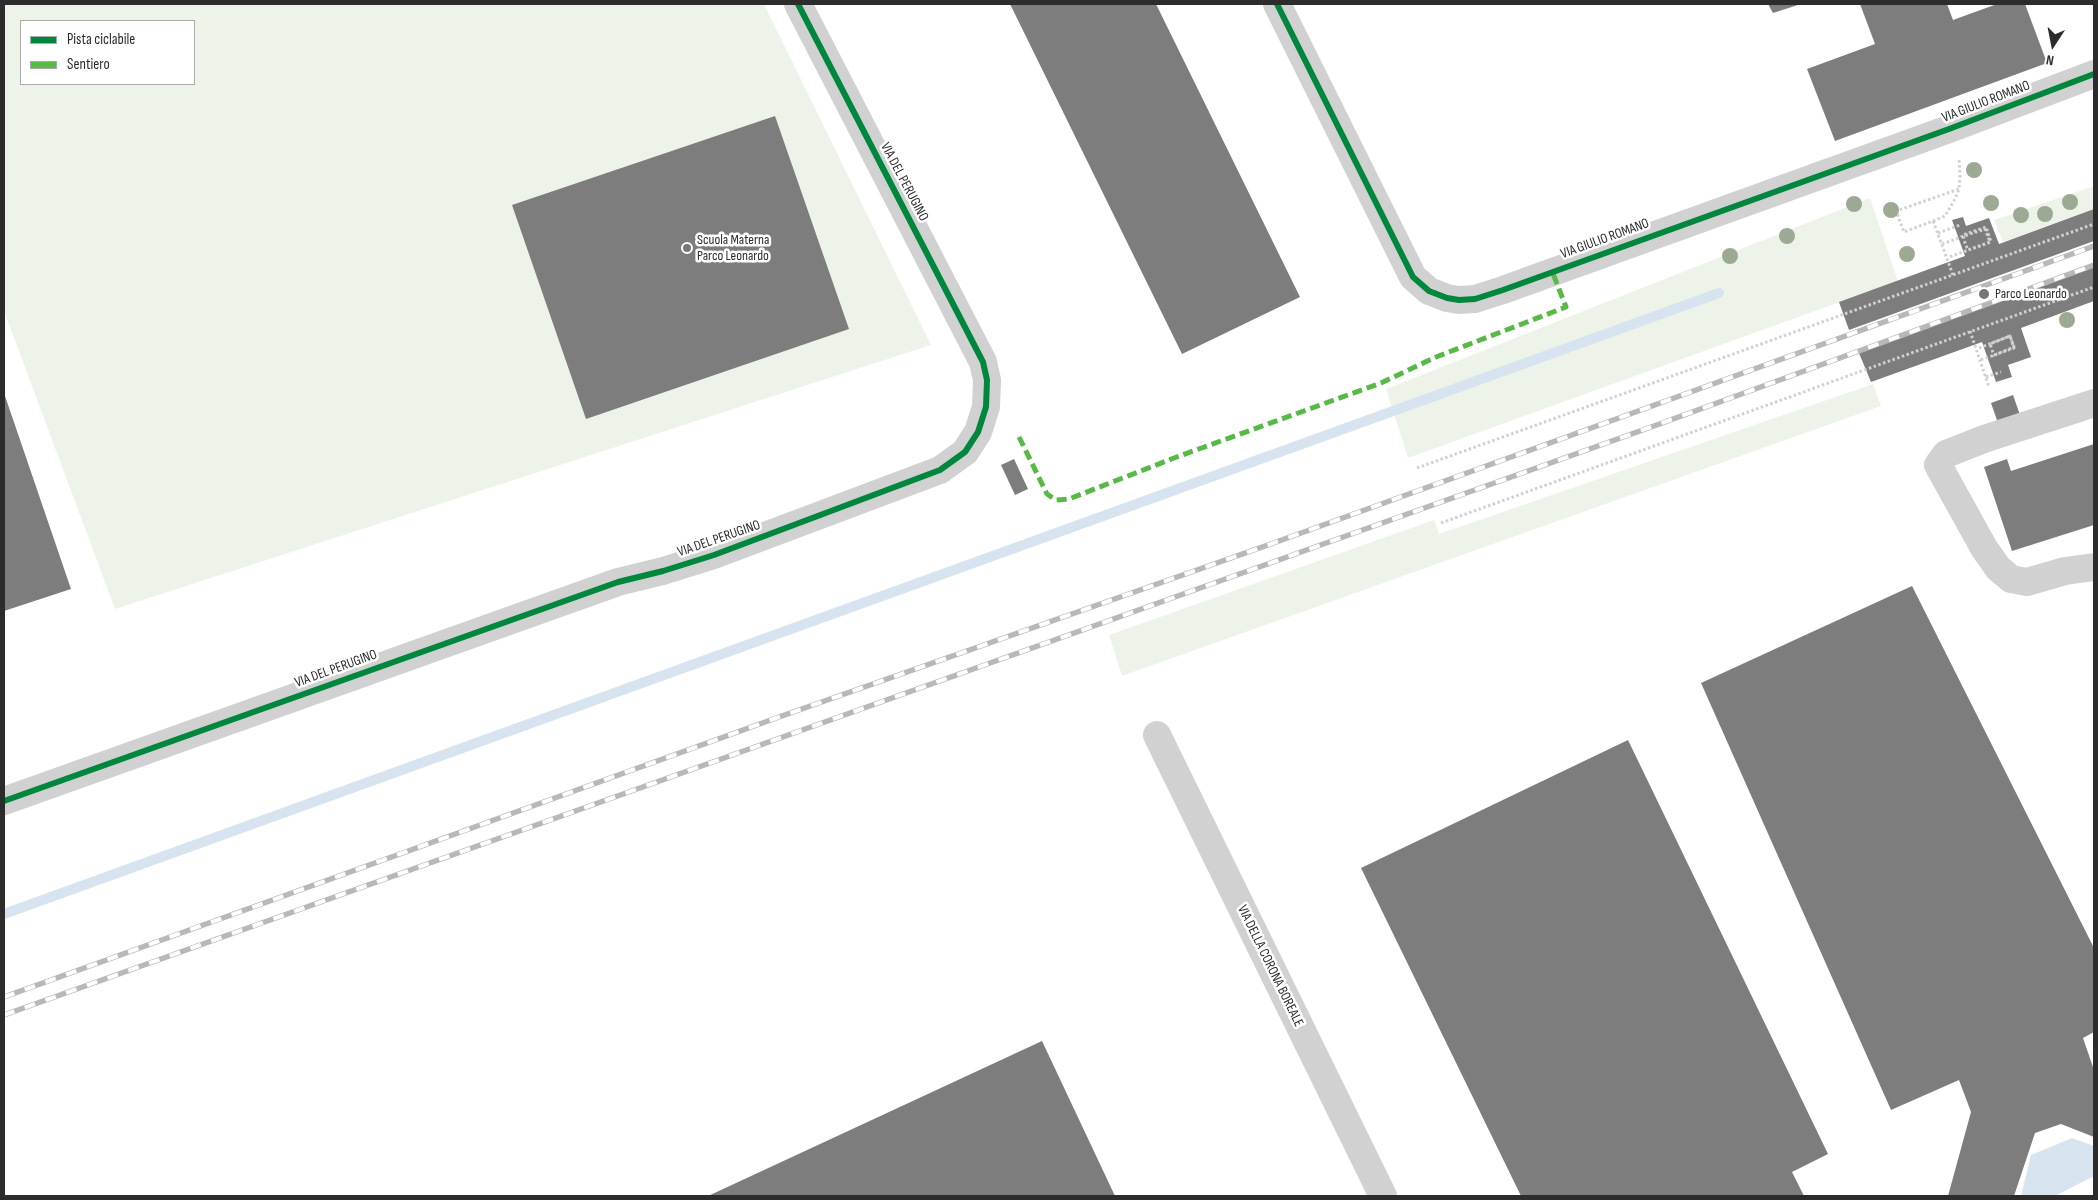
<!DOCTYPE html>
<html>
<head>
<meta charset="utf-8">
<style>
	body { margin:0 }
	#map { position:relative; width:2098px; height:1200px; overflow:hidden; background:#fff; font-family:"Sofia Sans Condensed",sans-serif }
	canvas { display:block }
	.frame { position:absolute; inset:0; border:5px solid #2c2c2c; pointer-events:none }
	.legend { position:absolute; left:20px; top:20px; width:175px; height:65px; box-sizing:border-box; background:#fff; border:1px solid #ababab; margin:0; padding:6px 9px; list-style:none; font-size:15px; color:#2c2c2c }
	.legend li { display:flex; align-items:center; gap:10px; height:25px }
	.legend b { width:25px; border:1px solid #ababab }
	.north { position:absolute; left:2028px; top:20px; width:50px; height:50px; -webkit-text-stroke:4px #fff; paint-order:stroke; rotate:191deg; font-size:14px; font-weight:700; line-height:20px; text-align:center; color:#2c2c2c }
	.north::after { content:''; display:block; margin:auto; width:18px; height:22px; background:#2c2c2c; clip-path:polygon(50% 0,100% 100%,50% 72%,0 100%) }
</style>
</head>
<body>
<div id="map">
<canvas width="2098" height="1200"></canvas>
<div class="frame"></div>
<ul class="legend">
<li><b style="height:6px;background:#00873e"></b>Pista ciclabile</li>
<li><b style="height:6px;background:#58b947"></b>Sentiero</li>
</ul>
<div class="north">N</div>
</div>
<script>
const ctx = document.querySelector('canvas').getContext('2d');
ctx.lineJoin = 'round';
function paint(path, color) {
  ctx.fillStyle = color;
  ctx.fill(path, 'evenodd');
}
function toPath(rows) {
  const path = new Path2D();
  for (const r of rows) {
    path.moveTo(r[0], r[1]);
    for (let i = 2; i < r.length; i += 2) path.lineTo(r[i], r[i + 1]);
  }
  return path;
}
function trace(path, color, width, dash) {
  ctx.strokeStyle = color;
  ctx.lineWidth = width;
  ctx.lineCap = dash ? 'butt' : 'round';
  ctx.setLineDash(dash || []);
  ctx.stroke(path);
}
function label(font, color, halo, rows, align = 'center') {
  ctx.font = font + ' "Sofia Sans Condensed",sans-serif';
  ctx.lineWidth = 5;
  ctx.setLineDash([]);
  ctx.textBaseline = 'middle';
  ctx.strokeStyle = halo;
  ctx.fillStyle = color;
  for (const [text, x, y, turn = 0] of rows) {
    ctx.save();
    ctx.translate(x, y);
    ctx.rotate((+turn || 0) * Math.PI / 180);
    ctx.textAlign = isNaN(turn) ? turn : align;
    if (halo) ctx.strokeText(text, 0, 0);
    ctx.fillText(text, 0, 0);
    ctx.restore();
  }
}
paint(toPath([
	[4,4,764,4,931,345,115,609,4,311],
	[21,21,194,21,194,84,21,84],
	[2094,186,2094,209,2003,242,1994,220],
	[1870,198,1898,281,1408,458,1386,389],
	[1873,384,1881,406,1122,676,1109,635,1434,520,1439,534]
]), '#eef3ea');
paint(toPath([
	[2072,1138,2094,1146,2094,1176,2055,1196,2021,1196,2031,1155]
]), '#d7e4ef');
trace(toPath([
	[4,914,1719,293]
]), '#d7e4ef', 10);
paint(toPath([
	[1010,4,1156,4,1300,297,1182,354],
	[1768,4,1801,4,1773,13],
	[1860,4,1947,4,1953,20,1997,4,2025,4,2047,63,1835,141,1807,69,1875,44],
	[775,116,849,329,586,419,512,205],
	[2094,209,2094,241,1849,330,1839,302,1965,256,1952,220,1963,217,1966,226,1989,218,1999,244],
	[2094,267,2094,301,2021,328,2031,357,2008,365,2012,377,1996,382,1982,342,1871,382,1859,353],
	[4,393,71,589,4,611],
	[2013,395,2020,415,1998,423,1991,403],
	[2094,444,2094,525,2012,551,1984,467,2007,459,2011,471],
	[1014,459,1028,489,1015,495,1001,465],
	[1912,586,2094,948,2094,1032,2083,1038,2094,1070,2094,1137,2061,1124,2035,1133,2014,1196,1948,1196,1971,1112,1959,1080,1891,1110,1701,683],
	[1628,740,1828,1154,1792,1172,1804,1196,1521,1196,1361,868],
	[1042,1041,1115,1196,708,1196]
]), '#7d7d7d');
trace(toPath([
	[1933,221,1945,216,1955,199,1959,189,1960,176,1959,158],
	[1938,233,1960,225],
	[1942,244,1959,238,1961,237,1985,229,1990,242,1968,250,1965,243,1963,235,1986,227,1991,242,1949,257],
	[1953,275,1933,221,1904,232,1896,211,1959,189],
	[1970,331,1989,387],
	[1979,348,2010,336,2014,348,1994,355,1992,350,1990,344,2010,336,2014,347,1992,356,1980,360],
	[1986,377,2001,372],
	[1417,468,2094,224],
	[1441,523,2094,287]
]), '#d1d1d1', 3, [2.5, 2.5]);
trace(toPath([
	[1277,4,1413,277,1429,291,1447,298,1459,300,1475,299,1503,290,1949,129,2094,74],
	[2094,403,1984,439,1946,454,1938,465,1984,548,1998,568,2011,579,2027,582,2065,571,2094,567],
	[1157,735,1383,1196],
	[4,801,618,582,663,571,714,555,940,470,965,452,978,432,986,407,987,380,983,362,798,4]
]), '#d1d1d1', 28);
const rail = toPath([
	[4,997,779,717,1268,545,2094,246],
	[4,1015,1654,426,2094,265]
]);
trace(rail, '#b8b8b8', 5.5);
trace(rail, '#fff', 4, [11]);
trace(toPath([
	[1019,437,1047,494,1056,500,1069,499,1174,458,1381,383,1436,357,1566,307,1552,271]
]), '#58b947', 5, [10, 5]);
trace(toPath([
	[1277,4,1413,277,1429,291,1447,298,1459,300,1475,299,1503,290,1949,129,2094,74],
	[4,801,618,582,663,571,714,555,940,470,965,452,978,432,986,407,987,380,983,362,798,4]
]), '#00873e', 6);
ctx.fillStyle = '#9caa94';
for (const [x, y] of [
	[1974,170],
	[2070,202],
	[1991,203],
	[1854,204],
	[1891,210],
	[2045,214],
	[2021,215],
	[1787,236],
	[1907,254],
	[1730,256],
	[2067,320]
]) {
  ctx.beginPath();
  ctx.arc(x, y, 8, 0, 2 * Math.PI);
  ctx.fill();
}
for (const [x, y, r, color] of [
	[687,248,5,"#767676"],
	[1984,294,6,"#767676"]
]) {
  const dot = new Path2D();
  dot.arc(x, y, r, 0, 2 * Math.PI);
  ctx.fillStyle = color;
  ctx.fill(dot);
  trace(dot, '#fff', 2);
}
label('14px', '#2c2c2c', '#fff', [
	["VIA GIULIO ROMANO",1986,102,-21],
	["VIA DEL PERUGINO",904,182,62],
	["VIA GIULIO ROMANO",1605,239,-20],
	["VIA DEL PERUGINO",719,539,-19],
	["VIA DEL PERUGINO",336,669,-20],
	["VIA DELLA CORONA BOREALE",1270,966,64]
]);
label('14px', '#2c2c2c', '#fff', [
	["Scuola Materna",697,240],
	["Parco Leonardo",697,256],
	["Parco Leonardo",1995,294]
], 'left');
</script>
</body>
</html>
